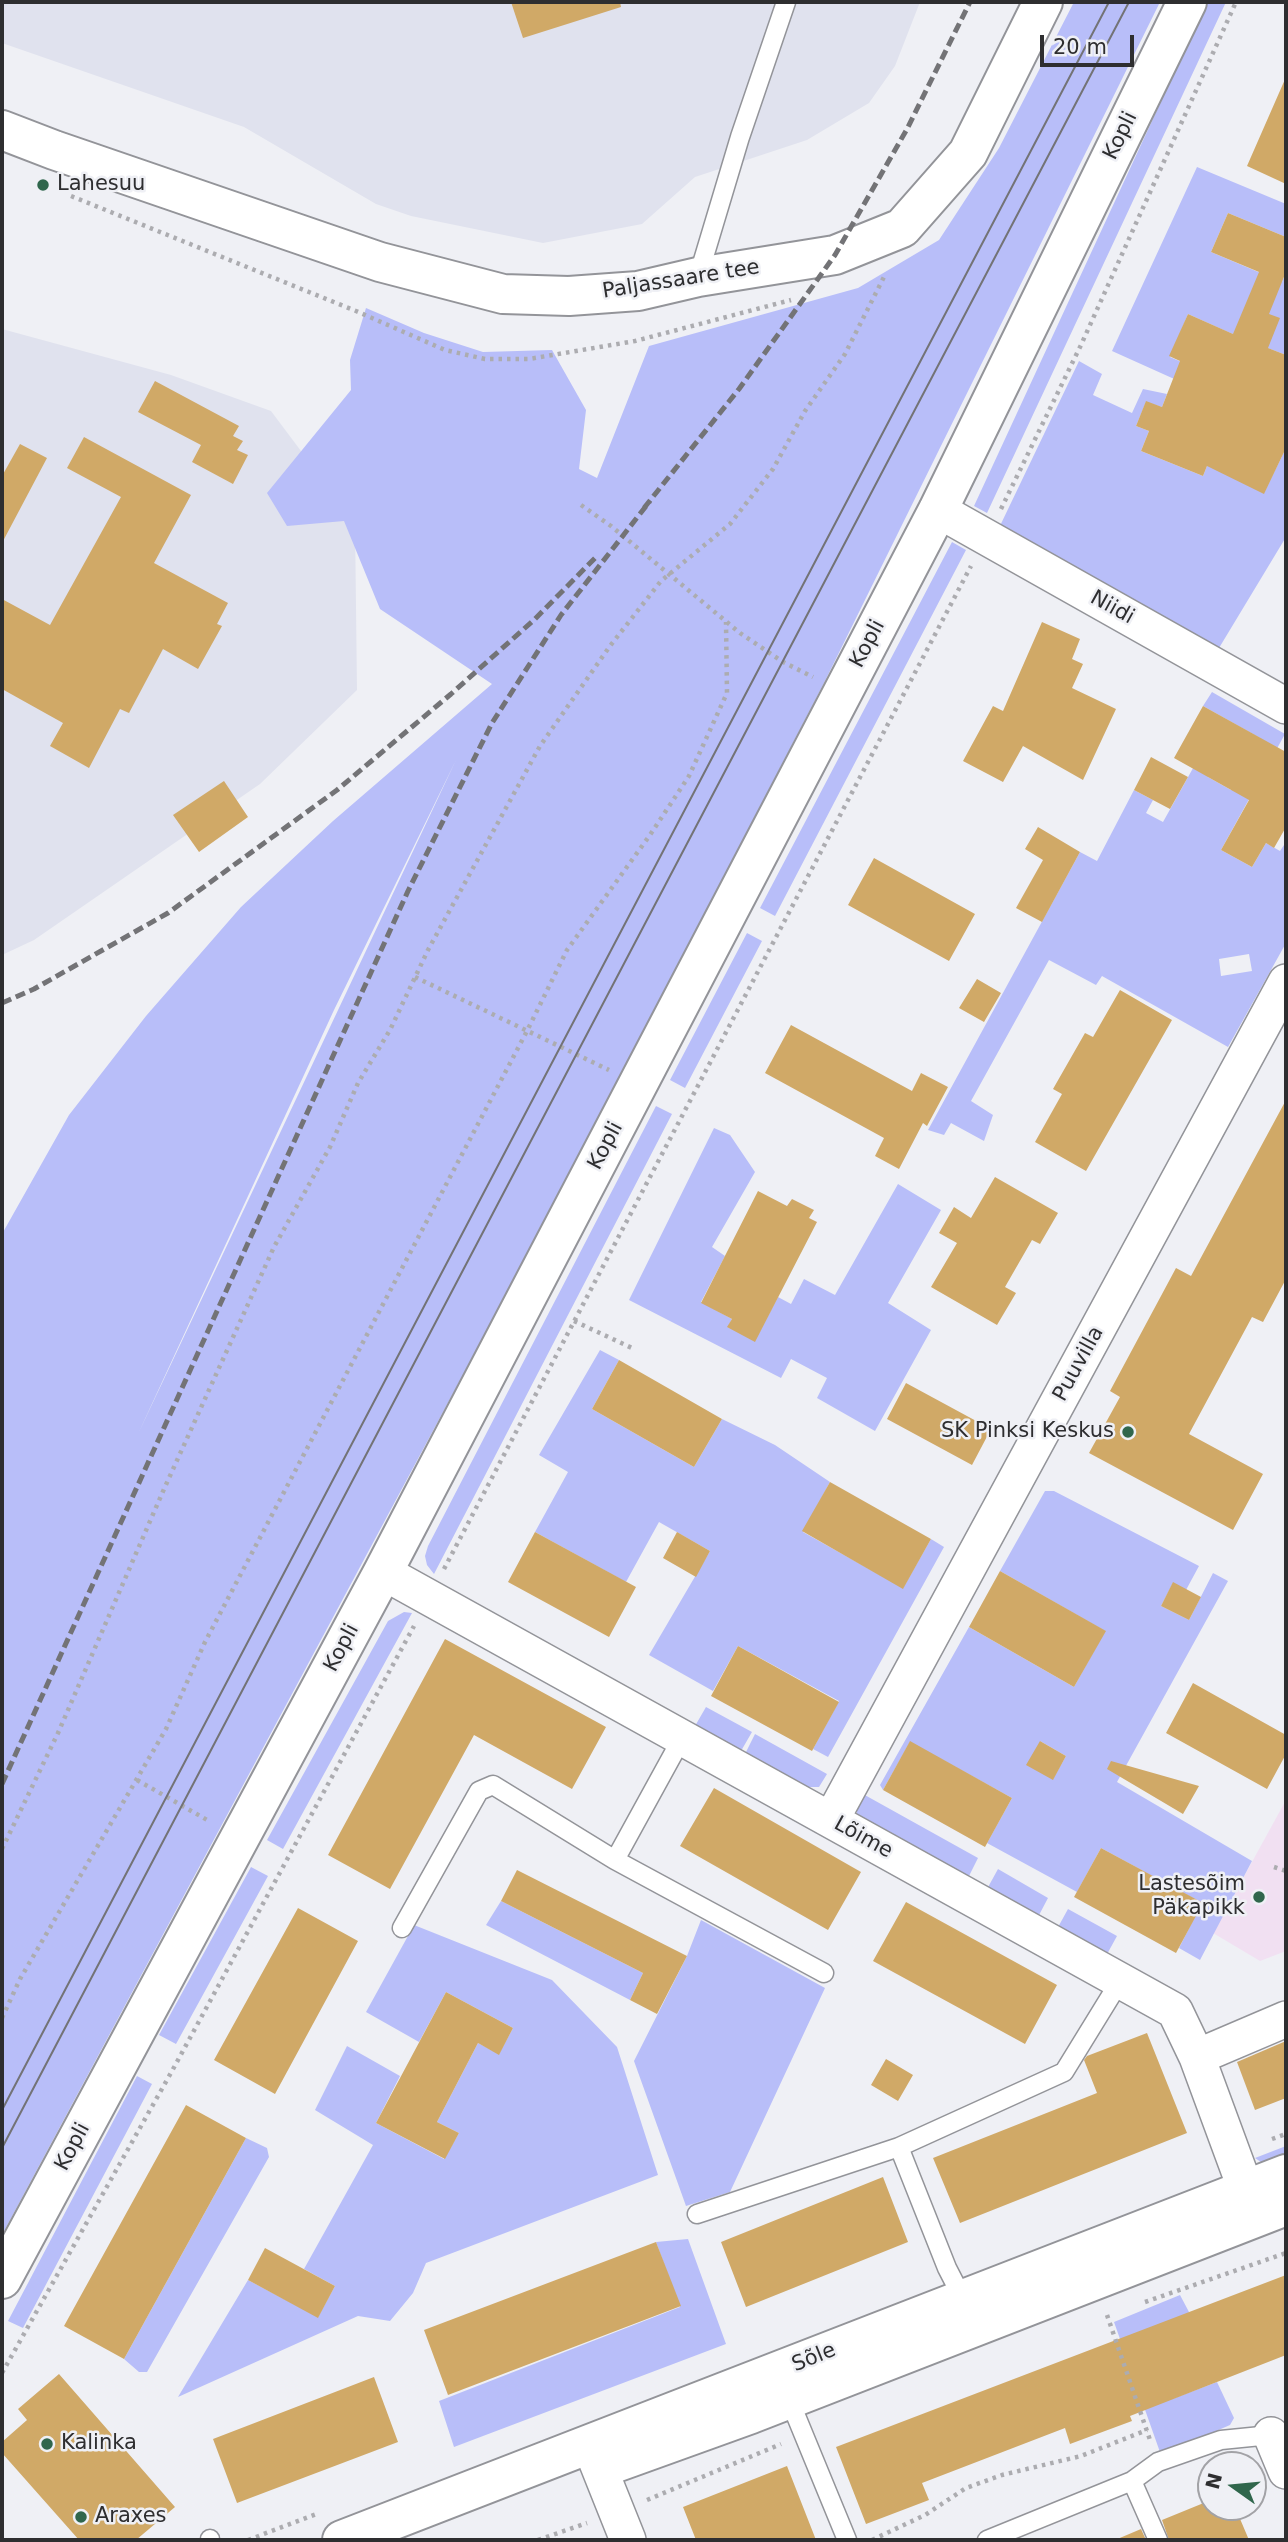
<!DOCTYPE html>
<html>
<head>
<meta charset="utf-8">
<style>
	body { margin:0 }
	#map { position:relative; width:1288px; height:2542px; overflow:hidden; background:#eff0f5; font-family:"DejaVu Sans",sans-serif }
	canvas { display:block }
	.frame { position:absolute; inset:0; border:4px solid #2e2e30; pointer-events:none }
	.north { position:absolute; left:1197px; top:2451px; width:70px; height:70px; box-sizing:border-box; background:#eff0f5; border:2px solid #a2a2a6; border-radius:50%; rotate:285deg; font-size:19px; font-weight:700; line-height:28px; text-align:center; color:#2e2e30 }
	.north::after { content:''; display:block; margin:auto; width:24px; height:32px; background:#30664c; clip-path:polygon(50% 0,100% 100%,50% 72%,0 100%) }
	.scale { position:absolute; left:1040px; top:35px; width:94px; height:32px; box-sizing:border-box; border:4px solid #2e2e30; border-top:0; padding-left:9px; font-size:21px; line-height:24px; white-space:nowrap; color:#2e2e30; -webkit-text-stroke:5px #eff0f5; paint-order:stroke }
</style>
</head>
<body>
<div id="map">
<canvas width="1288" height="2542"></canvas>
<div class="frame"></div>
<div class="north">N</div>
<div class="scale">20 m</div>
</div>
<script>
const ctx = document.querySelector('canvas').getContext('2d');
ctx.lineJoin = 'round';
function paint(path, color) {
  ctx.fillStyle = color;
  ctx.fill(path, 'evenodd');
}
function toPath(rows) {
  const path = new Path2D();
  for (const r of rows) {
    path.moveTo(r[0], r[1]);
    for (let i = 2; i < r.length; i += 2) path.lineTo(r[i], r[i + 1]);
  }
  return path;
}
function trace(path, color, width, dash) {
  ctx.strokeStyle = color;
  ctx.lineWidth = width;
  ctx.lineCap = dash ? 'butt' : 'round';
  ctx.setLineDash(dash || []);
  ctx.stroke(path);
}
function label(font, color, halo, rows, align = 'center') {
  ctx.font = font + ' "DejaVu Sans",sans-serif';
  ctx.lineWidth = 5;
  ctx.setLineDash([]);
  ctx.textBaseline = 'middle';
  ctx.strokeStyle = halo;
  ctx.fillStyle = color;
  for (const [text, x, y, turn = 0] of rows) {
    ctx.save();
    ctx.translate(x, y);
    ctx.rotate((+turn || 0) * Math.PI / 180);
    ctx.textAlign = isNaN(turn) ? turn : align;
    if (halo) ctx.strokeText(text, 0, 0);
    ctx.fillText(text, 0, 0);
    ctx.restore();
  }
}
paint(toPath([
	[2,2,920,2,895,66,869,103,807,140,695,177,642,224,543,243,411,216,376,204,244,127,2,43],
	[2,329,171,375,271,411,355,523,357,690,260,784,34,940,2,955]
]), '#e0e2ee');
paint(toPath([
	[1286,1800,1286,1951,1260,1961,1213,1933]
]), '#f1e0f2');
paint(toPath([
	[1074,2,1160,2,824,683,547,1218,2,2235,2,1234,69,1115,146,1016,241,907,333,821,492,684,380,609,344,521,287,526,267,493,351,390,350,360,366,308,424,333,483,352,552,350,586,410,579,469,597,478,649,346,858,288,939,240,999,148],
	[456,760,138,1434,334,1010],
	[1207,2,1226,2,987,513,974,506],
	[1197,167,1286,204,1286,237,1228,213,1211,252,1282,282,1286,272,1286,355,1265,347,1232,405,1112,351],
	[1188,314,1237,336,1219,378,1170,357],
	[1079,361,1102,374,1093,395,1132,413,1143,389,1167,394,1162,407,1146,402,1136,426,1149,431,1141,451,1203,476,1217,441,1264,493,1286,448,1286,537,1219,648,1189,635,998,530],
	[952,542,966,550,775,916,760,908],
	[1212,692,1285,734,1221,850,1252,867,1266,843,1280,851,1286,842,1286,943,1228,1047,1102,976,1096,985,1049,960,971,1101,993,1115,984,1141,951,1123,944,1135,928,1130,1080,852,1097,861,1134,790,1153,800,1146,813,1163,822,1202,752,1208,777,1231,790,1260,738,1203,706],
	[1249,954,1252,971,1221,976,1219,959],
	[747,933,762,941,685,1088,670,1080],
	[656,1106,672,1114,434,1574,427,1565,425,1556,428,1546],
	[714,1128,730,1135,755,1172,712,1247,725,1256,701,1302,732,1319,728,1327,759,1333,778,1297,791,1304,804,1279,835,1295,898,1184,941,1210,888,1303,931,1330,875,1431,817,1398,827,1378,791,1359,781,1378,629,1300],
	[600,1350,619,1360,592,1409,694,1467,722,1419,775,1445,830,1482,803,1532,903,1588,931,1539,944,1547,828,1757,813,1749,839,1701,738,1646,713,1691,649,1655,710,1551,659,1522,626,1582,535,1532,568,1472,539,1455],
	[1045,1491,1054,1491,1199,1566,1186,1590,1173,1583,1161,1606,1189,1620,1213,1573,1228,1581,1117,1782,1252,1861,1200,1960,1179,1948,1202,1903,1101,1848,1077,1892,987,1843,1012,1798,910,1742,883,1790,880,1785,969,1627,1074,1687,1105,1631,1000,1571],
	[1040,1741,1066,1756,1053,1779],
	[404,1612,412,1613,283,1849,267,1840,388,1621],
	[706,1707,752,1732,741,1751,695,1726],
	[755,1734,827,1774,819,1787,804,1787,745,1754],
	[863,1794,978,1858,968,1878,864,1820,857,1814,857,1807],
	[251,1867,268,1876,176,2044,159,2035],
	[998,1869,1048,1898,1038,1917,987,1889],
	[501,1901,643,1973,630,2000,486,1925],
	[1068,1909,1117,1936,1106,1956,1057,1929],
	[701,1920,825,1988,730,2192,686,2206,634,2061,687,1956],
	[414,1925,552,1980,617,2047,658,2175,426,2263,413,2293,390,2321,358,2316,178,2397,248,2280,318,2317,335,2286,304,2269,373,2145,315,2110,347,2046,400,2076,376,2123,444,2159,459,2133,437,2122,478,2043,499,2054,513,2028,446,1992,419,2042,366,2012],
	[137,2076,152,2084,23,2328,8,2321],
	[246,2138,267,2148,269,2157,147,2372,139,2372,124,2359],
	[1286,2146,1286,2159,1264,2164,1255,2158],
	[688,2239,726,2344,454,2447,439,2401,680,2307,656,2242],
	[1180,2295,1189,2312,1172,2399,1217,2382,1234,2418,1230,2425,1161,2455,1114,2322]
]), '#b8bef9');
paint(toPath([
	[511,2,620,2,621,7,523,38],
	[1286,77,1286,184,1247,166],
	[1228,213,1286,237,1286,272,1269,314,1280,318,1268,348,1286,355,1286,448,1264,494,1207,466,1203,476,1141,451,1149,431,1136,426,1146,401,1162,407,1180,361,1169,356,1188,314,1233,334,1259,272,1211,252],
	[155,381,239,426,233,436,243,441,237,450,248,455,233,484,192,462,201,445,138,412],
	[84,437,191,495,154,563,228,603,217,624,222,626,198,669,163,649,129,713,120,709,89,768,50,746,63,723,2,689,2,599,50,625,121,497,67,468],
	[20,444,47,458,2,543,2,476],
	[1042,622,1080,639,1072,659,1083,664,1072,688,1116,709,1083,780,1023,746,1003,782,963,761,993,706,1003,711],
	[1203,706,1286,752,1286,827,1274,848,1266,843,1252,867,1221,850,1249,800,1174,758],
	[1151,757,1188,777,1170,809,1134,790],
	[224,781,248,817,199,852,173,815],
	[1038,827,1080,852,1042,922,1016,908,1043,860,1025,849],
	[874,858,975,914,949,961,848,905],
	[977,979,1001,993,984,1022,959,1008],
	[1120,990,1172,1020,1086,1171,1035,1142,1062,1094,1053,1089,1085,1033,1093,1037],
	[791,1025,912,1091,921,1073,948,1087,927,1126,923,1123,899,1169,875,1156,884,1138,765,1073],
	[1286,1100,1286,1279,1263,1322,1252,1317,1189,1434,1263,1474,1233,1530,1089,1453,1120,1397,1110,1391,1176,1268,1191,1276],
	[995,1177,1058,1213,1040,1244,1032,1240,1005,1287,1016,1293,997,1325,931,1287,957,1243,939,1233,954,1207,971,1218],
	[758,1191,787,1206,792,1199,814,1210,809,1218,817,1222,755,1342,727,1327,732,1319,701,1303],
	[619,1360,722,1419,694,1467,592,1409],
	[906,1383,991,1429,972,1465,887,1419],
	[830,1482,931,1539,903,1589,802,1531],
	[535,1532,636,1587,609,1637,508,1582],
	[677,1532,710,1551,696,1577,663,1558],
	[1000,1571,1106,1631,1074,1687,969,1627],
	[1173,1582,1201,1597,1189,1620,1161,1606],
	[445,1639,606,1727,572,1789,474,1735,390,1889,328,1855],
	[738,1646,839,1702,812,1751,711,1696],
	[1193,1683,1286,1735,1286,1754,1267,1789,1166,1733],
	[910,1741,1012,1798,985,1847,883,1790],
	[1040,1741,1066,1756,1053,1780,1026,1765],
	[1111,1761,1199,1786,1183,1814,1107,1769],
	[714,1788,861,1872,828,1930,680,1846],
	[1101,1848,1203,1903,1176,1953,1074,1897],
	[517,1870,687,1956,657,2014,630,2000,643,1973,501,1901],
	[906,1902,1057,1985,1025,2044,873,1961],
	[298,1908,358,1941,275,2094,214,2060],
	[446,1992,513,2028,499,2055,478,2043,437,2122,459,2133,445,2159,376,2123],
	[1147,2033,1187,2133,960,2223,933,2158,1097,2093,1084,2060,1087,2056],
	[1286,2041,1286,2098,1255,2110,1237,2062],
	[886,2059,913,2075,898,2101,871,2085],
	[186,2105,246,2138,124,2359,64,2326],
	[883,2177,908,2242,746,2307,721,2242],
	[656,2242,681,2306,448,2395,424,2330],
	[265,2248,335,2286,318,2318,248,2280],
	[1286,2275,1286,2355,1130,2416,1132,2421,1070,2444,1065,2428,922,2483,929,2500,866,2524,836,2447],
	[59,2374,175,2507,136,2540,79,2540,2,2453,2,2442,27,2420,18,2409],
	[374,2377,398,2442,237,2503,213,2439],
	[787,2466,816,2540,696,2540,683,2507],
	[1211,2500,1211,2507,1235,2507,1249,2540,1169,2540,1162,2520],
	[1141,2529,1146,2540,1115,2540]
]), '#d0a967');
const service = toPath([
	[698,277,740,137,786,2],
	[615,1860,824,1973],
	[402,1928,479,1791,493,1785,615,1860,682,1738],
	[697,2214,899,2147],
	[964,2301,947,2268,899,2147,1064,2072,1120,1981],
	[789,2399,847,2540],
	[1132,2481,1158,2540],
	[210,2539,210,2540],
	[987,2540,1132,2481,1158,2462,1221,2440,1271,2435]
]);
const minor = toPath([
	[938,510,1286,706],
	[383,1572,1175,2011,1197,2057,1256,2217],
	[831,1820,1286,982],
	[1197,2057,1286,2019],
	[1271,2435,1286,2471],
	[590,2445,628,2540]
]);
const tertiary = toPath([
	[2,130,54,150,380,262,503,294,569,296,638,291,698,277,835,255,902,228,968,153,1043,2],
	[2,2279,383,1572,938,510,1187,2]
]);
const secondary = toPath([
	[615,2463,751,2414,1286,2206],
	[342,2540,1286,2174]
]);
trace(service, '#939499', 21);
trace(minor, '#939499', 38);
trace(tertiary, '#939499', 42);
trace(secondary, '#939499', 42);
trace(toPath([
	[71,196,356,311,445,350,485,359,529,359,635,341,791,300],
	[581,505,611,526,740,633,783,662,813,677],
	[1001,509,1081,345,1236,2],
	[415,977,609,1070],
	[574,1321,632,1348],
	[444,1569,971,566],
	[137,1780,209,1821],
	[2,1849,58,1733,164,1489,274,1247,330,1147,358,1083,390,1030,428,950,540,746,610,646,661,581,730,524,773,469,805,411,845,354,886,273],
	[1274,1867,1286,1871],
	[2,2018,20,1979,166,1729,205,1642,527,1031,567,950,650,835,689,776,727,693,726,622],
	[1272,2139,1286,2134],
	[1145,2302,1286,2253],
	[1107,2315,1150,2440],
	[2,2373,172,2071,414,1626],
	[647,2500,781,2444],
	[248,2540,319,2513],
	[538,2540,587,2523],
	[872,2540,925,2515,966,2488,1002,2475,1081,2456,1147,2430]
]), '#acacb0', 4.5, [3.5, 5]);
trace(service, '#fff', 18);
trace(minor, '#fff', 35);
trace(tertiary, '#fff', 38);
trace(secondary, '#fff', 38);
trace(toPath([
	[2,2110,1109,2],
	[2,2148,1129,2]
]), '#737376', 2);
trace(toPath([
	[644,508,739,389,835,255,907,129,970,2],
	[2,1003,34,989,168,913,337,790,451,694,535,619,595,558],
	[2,1784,408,891,492,723,561,615,650,501]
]), '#737376', 5, [10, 5]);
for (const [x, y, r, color] of [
	[43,185,7,"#30664c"],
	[1128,1432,7,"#30664c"],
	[1259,1897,7,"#30664c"],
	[47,2444,7,"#30664c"],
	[81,2517,7,"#30664c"]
]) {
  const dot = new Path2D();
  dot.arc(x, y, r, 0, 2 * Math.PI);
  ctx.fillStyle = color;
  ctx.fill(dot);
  trace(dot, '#eff0f5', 2.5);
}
label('21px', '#2e2e30', '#eff0f5', [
	["Kopli",1121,136,-64],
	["Paljassaare tee",681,280,-9],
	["Niidi",1112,608,29],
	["Kopli",868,644,-62],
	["Kopli",606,1146,-62],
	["Puuvilla",1079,1364,-61],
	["Kopli",342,1648,-62],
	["Lõime",863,1838,29],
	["Kopli",73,2147,-62],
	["Sõle",814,2358,-22]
]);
label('21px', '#2e2e30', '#eff0f5', [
	["Lahesuu",57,185],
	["SK Pinksi Keskus",1114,1432,"right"],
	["Lastesõim",1245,1885,"right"],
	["Päkapikk",1245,1909,"right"],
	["Kalinka",61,2444],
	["Araxes",95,2517]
], 'left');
</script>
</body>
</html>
